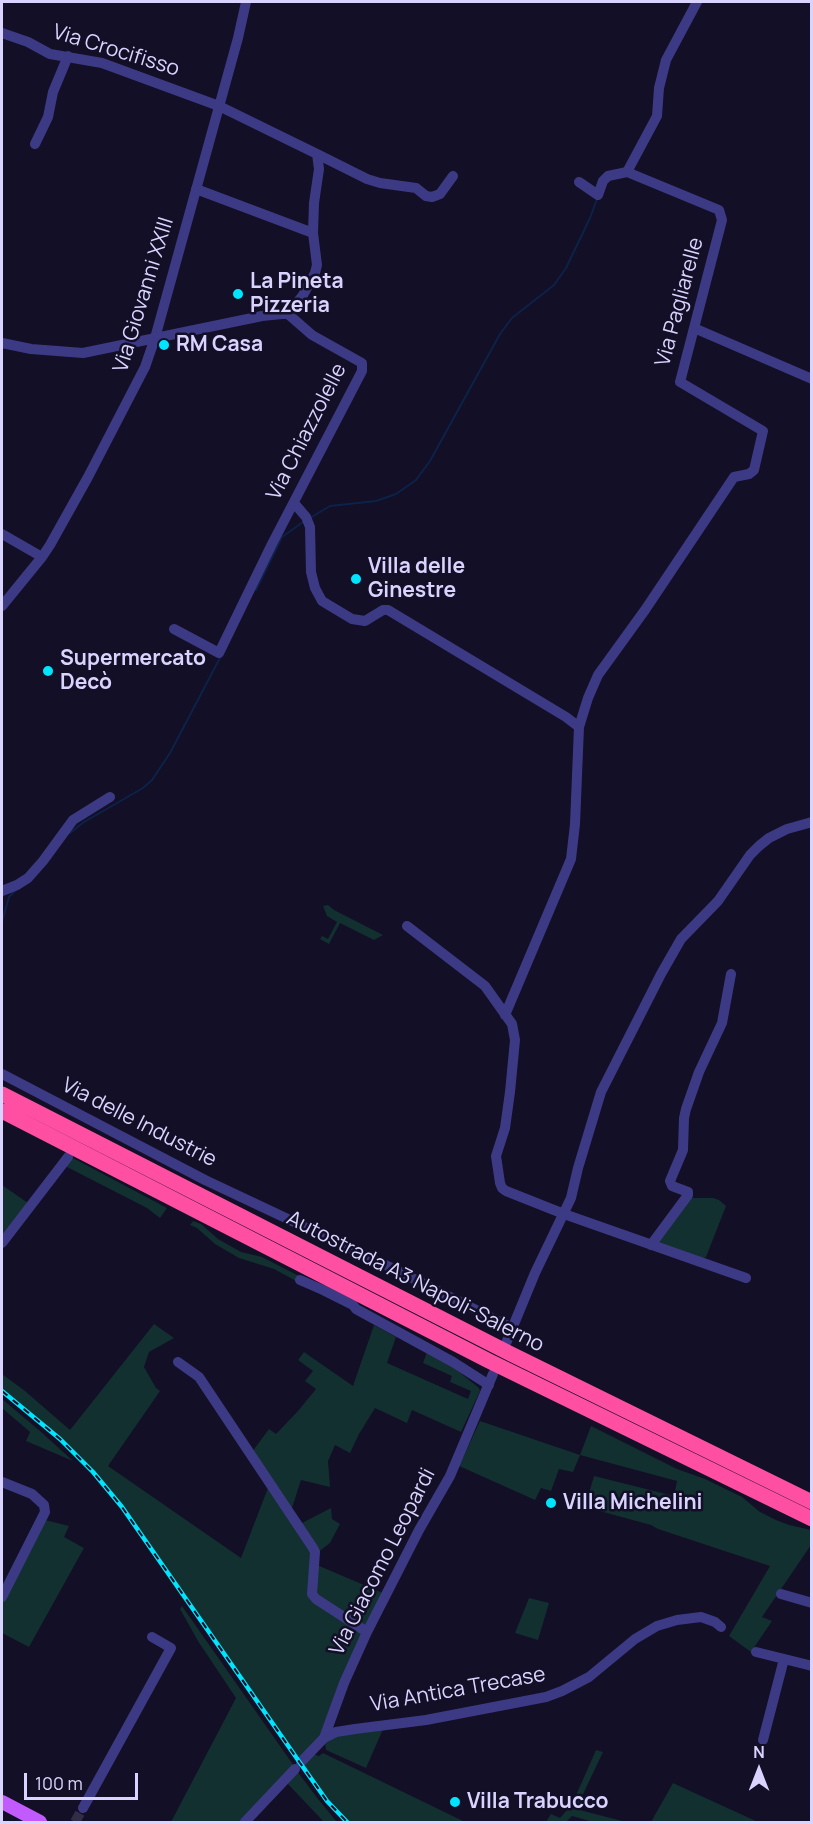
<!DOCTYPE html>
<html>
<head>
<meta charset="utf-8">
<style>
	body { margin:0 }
	#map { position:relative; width:813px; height:1824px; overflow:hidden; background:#130f26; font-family:Manrope,sans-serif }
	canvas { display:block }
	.frame { position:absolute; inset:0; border:3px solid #d9d4ff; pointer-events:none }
	.north { position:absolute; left:729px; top:1740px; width:60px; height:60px; -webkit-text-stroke:4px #130f26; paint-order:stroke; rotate:0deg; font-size:16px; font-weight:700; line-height:24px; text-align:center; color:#d9d4ff }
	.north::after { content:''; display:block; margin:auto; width:21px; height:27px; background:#d9d4ff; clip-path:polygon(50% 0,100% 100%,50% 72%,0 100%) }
	.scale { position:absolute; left:24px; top:1773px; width:114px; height:27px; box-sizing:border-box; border:3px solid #d9d4ff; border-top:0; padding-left:8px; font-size:18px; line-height:21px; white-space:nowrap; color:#d9d4ff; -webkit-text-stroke:4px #130f26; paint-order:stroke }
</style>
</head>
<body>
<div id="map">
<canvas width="813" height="1824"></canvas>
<div class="frame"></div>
<div class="north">N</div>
<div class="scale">100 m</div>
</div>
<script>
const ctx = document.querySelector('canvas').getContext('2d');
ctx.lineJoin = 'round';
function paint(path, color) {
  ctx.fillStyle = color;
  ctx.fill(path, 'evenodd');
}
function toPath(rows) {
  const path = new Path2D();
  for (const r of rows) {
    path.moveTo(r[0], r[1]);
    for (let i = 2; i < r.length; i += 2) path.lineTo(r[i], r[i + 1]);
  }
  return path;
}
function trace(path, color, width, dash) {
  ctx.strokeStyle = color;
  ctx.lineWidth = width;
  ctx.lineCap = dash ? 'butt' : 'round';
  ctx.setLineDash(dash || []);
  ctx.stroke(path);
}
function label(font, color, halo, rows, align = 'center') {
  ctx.font = font + ' Manrope,sans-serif';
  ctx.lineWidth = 5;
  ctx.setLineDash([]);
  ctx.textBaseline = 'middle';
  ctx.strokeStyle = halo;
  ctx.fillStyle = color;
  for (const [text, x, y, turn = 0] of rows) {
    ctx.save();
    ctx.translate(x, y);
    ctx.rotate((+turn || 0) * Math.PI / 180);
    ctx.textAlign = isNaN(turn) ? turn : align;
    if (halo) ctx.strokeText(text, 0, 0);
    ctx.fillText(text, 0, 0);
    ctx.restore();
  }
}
paint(toPath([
	[328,905,334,910,383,935,374,940,340,923,329,944,320,939,322,936,328,939,337,922,327,916,323,906],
	[71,1157,167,1208,160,1218,147,1208,65,1166],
	[2,1185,28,1203,2,1238],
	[689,1198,713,1198,719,1200,726,1206,706,1257,701,1259,659,1243,659,1238],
	[193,1221,201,1224,218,1239,241,1252,262,1257,299,1276,298,1282,274,1269,239,1258,215,1244,197,1228,190,1225],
	[154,1324,174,1338,149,1352,144,1367,156,1388,160,1391,108,1466,241,1558,268,1488,311,1547,308,1593,364,1633,322,1737,300,1760,141,1531,113,1493,90,1467,58,1436,2,1390,2,1374,25,1391,70,1430],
	[374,1325,396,1337,387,1363,468,1399,471,1391,450,1382,452,1376,423,1363,427,1352,453,1367,479,1388,480,1391,461,1432,412,1410,407,1423,375,1408,359,1434,350,1453,335,1445,328,1461,330,1487,301,1480,291,1511,252,1452,269,1429,276,1434,298,1411,316,1389,305,1381,313,1371,298,1360,304,1352,353,1386],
	[2,1399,40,1431,73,1461,26,1441,30,1432,2,1408],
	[480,1421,580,1455,591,1426,677,1469,705,1479,742,1497,760,1512,776,1520,789,1525,811,1530,811,1545,762,1617,772,1621,751,1652,729,1636,770,1566,658,1529,651,1525,585,1507,594,1476,674,1496,677,1481,580,1455,573,1472,559,1469,551,1491,541,1488,535,1500,457,1465,461,1462],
	[331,1508,332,1519,340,1524,330,1543,317,1553,300,1524],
	[45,1520,69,1526,64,1537,84,1548,29,1647,2,1633,2,1603],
	[317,1565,385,1594,367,1627,318,1598,314,1589],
	[529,1598,549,1603,538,1640,515,1633],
	[182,1606,294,1766,241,1822,171,1822,236,1698,198,1641,180,1609],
	[384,1727,366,1768,326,1750,325,1742,338,1735],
	[596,1750,603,1752,576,1809,626,1822,593,1822,572,1816,566,1822,546,1822,551,1814,560,1818,566,1811,570,1809],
	[323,1753,463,1821,462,1822,349,1822,321,1791,302,1764,313,1754,319,1756],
	[297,1771,318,1799,337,1822,324,1822,287,1783],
	[673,1783,688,1790,758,1822,651,1822]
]), '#12302f');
trace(toPath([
	[310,518,330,506,376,501,396,494,416,480,430,461,500,334,512,318,554,285,566,268,590,218,597,199],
	[256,590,282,537,303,522],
	[70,833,84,822,143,788,152,780,170,753,221,656],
	[2,922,9,897,15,891]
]), '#0c2248', 2);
trace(toPath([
	[75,1822,83,1808]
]), '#312d47', 10, [10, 5]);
trace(toPath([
	[2,33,28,42,50,54,102,63,219,106,317,154,319,169,314,203,313,233,317,265,315,273,303,295,288,314],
	[35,144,48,117,53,92,68,56],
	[317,154,367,179,380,183,416,188,426,196,432,197,440,194,453,176],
	[627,172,657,116,659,88,666,60,697,2],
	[579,182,598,195,603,181,608,176,627,172],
	[196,189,313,233],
	[694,328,812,379],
	[2,343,31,349,83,353,262,316,282,314,288,314,312,335,362,363,362,371,272,544,219,653,174,629],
	[294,503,306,517,310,527,311,572,315,588,322,601,352,619,365,621,383,610,388,610,566,717,579,727],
	[2,534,42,557],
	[2,606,42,557,50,545,88,477,145,367,155,338,238,38,246,2],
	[2,891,17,885,28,878,43,861,73,820,110,797],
	[407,926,485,986,512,1024,515,1040,510,1092,505,1128,496,1156,500,1183,502,1188,506,1191,564,1214,746,1278],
	[505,1015,571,859,575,824,579,727,588,698,598,675,645,610,734,477,749,474,754,470,763,431,680,382,722,220,719,210,627,172],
	[2,1074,205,1180,396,1270,512,1328],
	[2,1243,68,1157],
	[651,1245,688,1195,688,1192,672,1186,670,1181,683,1150,684,1118,686,1109,699,1072,722,1023,731,974],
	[300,1280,323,1290,353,1305,356,1309,453,1362,489,1385],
	[507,1341,535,1273,571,1198,578,1168,601,1092,661,974,681,939,718,901,750,855,759,846,769,838,787,829,812,822],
	[178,1362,199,1377,313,1548,315,1552,312,1594,316,1599,367,1632],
	[2,1482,32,1494,44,1505,45,1512,2,1597],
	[781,1594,812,1603],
	[756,1652,812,1666],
	[324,1738,336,1732,355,1729,426,1720,546,1697,562,1691,589,1677,635,1639,657,1626,677,1620,701,1617,715,1622,721,1627],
	[763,1740,784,1659],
	[301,1762,324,1738,344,1683,367,1632,419,1530,450,1476,493,1374],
	[83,1808,171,1648,152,1637],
	[245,1822,295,1769]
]), '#3d3a85', 10);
trace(toPath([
	[2,1802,40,1822]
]), '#c25bff', 14);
trace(toPath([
	[2,1094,511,1354,812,1502],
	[2,1111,489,1361,812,1519]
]), '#ff4fa3', 15);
const rail = toPath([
	[2,1391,60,1439,93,1472,122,1507,298,1760,327,1801,347,1822]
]);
trace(rail, '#00e5ff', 4.5);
trace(rail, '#130f26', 2, [7]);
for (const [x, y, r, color] of [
	[238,294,6,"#00e5ff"],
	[164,345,6,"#00e5ff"],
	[356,579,6,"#00e5ff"],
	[48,671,6,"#00e5ff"],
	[551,1503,6,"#00e5ff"],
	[455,1802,6,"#00e5ff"]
]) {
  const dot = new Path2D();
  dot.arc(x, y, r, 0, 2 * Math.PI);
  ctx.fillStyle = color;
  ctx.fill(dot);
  trace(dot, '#130f26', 2);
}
label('21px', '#d9d4ff', '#130f26', [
	["Via Crocifisso",116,51,17],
	["Via Giovanni XXIII",144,295,-73],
	["Via Pagliarelle",680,302,-75],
	["Via Chiazzolelle",307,432,-63],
	["Via delle Industrie",139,1123,27],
	["Autostrada A3 Napoli-Salerno",415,1282,27],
	["Via Giacomo Leopardi",383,1562,-63],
	["Via Antica Trecase",458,1690,-10]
]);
label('bold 21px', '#d9d4ff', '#130f26', [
	["La Pineta",250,282],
	["Pizzeria",250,306],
	["RM Casa",176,345],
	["Villa delle",368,567],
	["Ginestre",368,591],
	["Supermercato",60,659],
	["Decò",60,683],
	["Villa Michelini",563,1503],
	["Villa Trabucco",467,1802]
], 'left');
</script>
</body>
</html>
